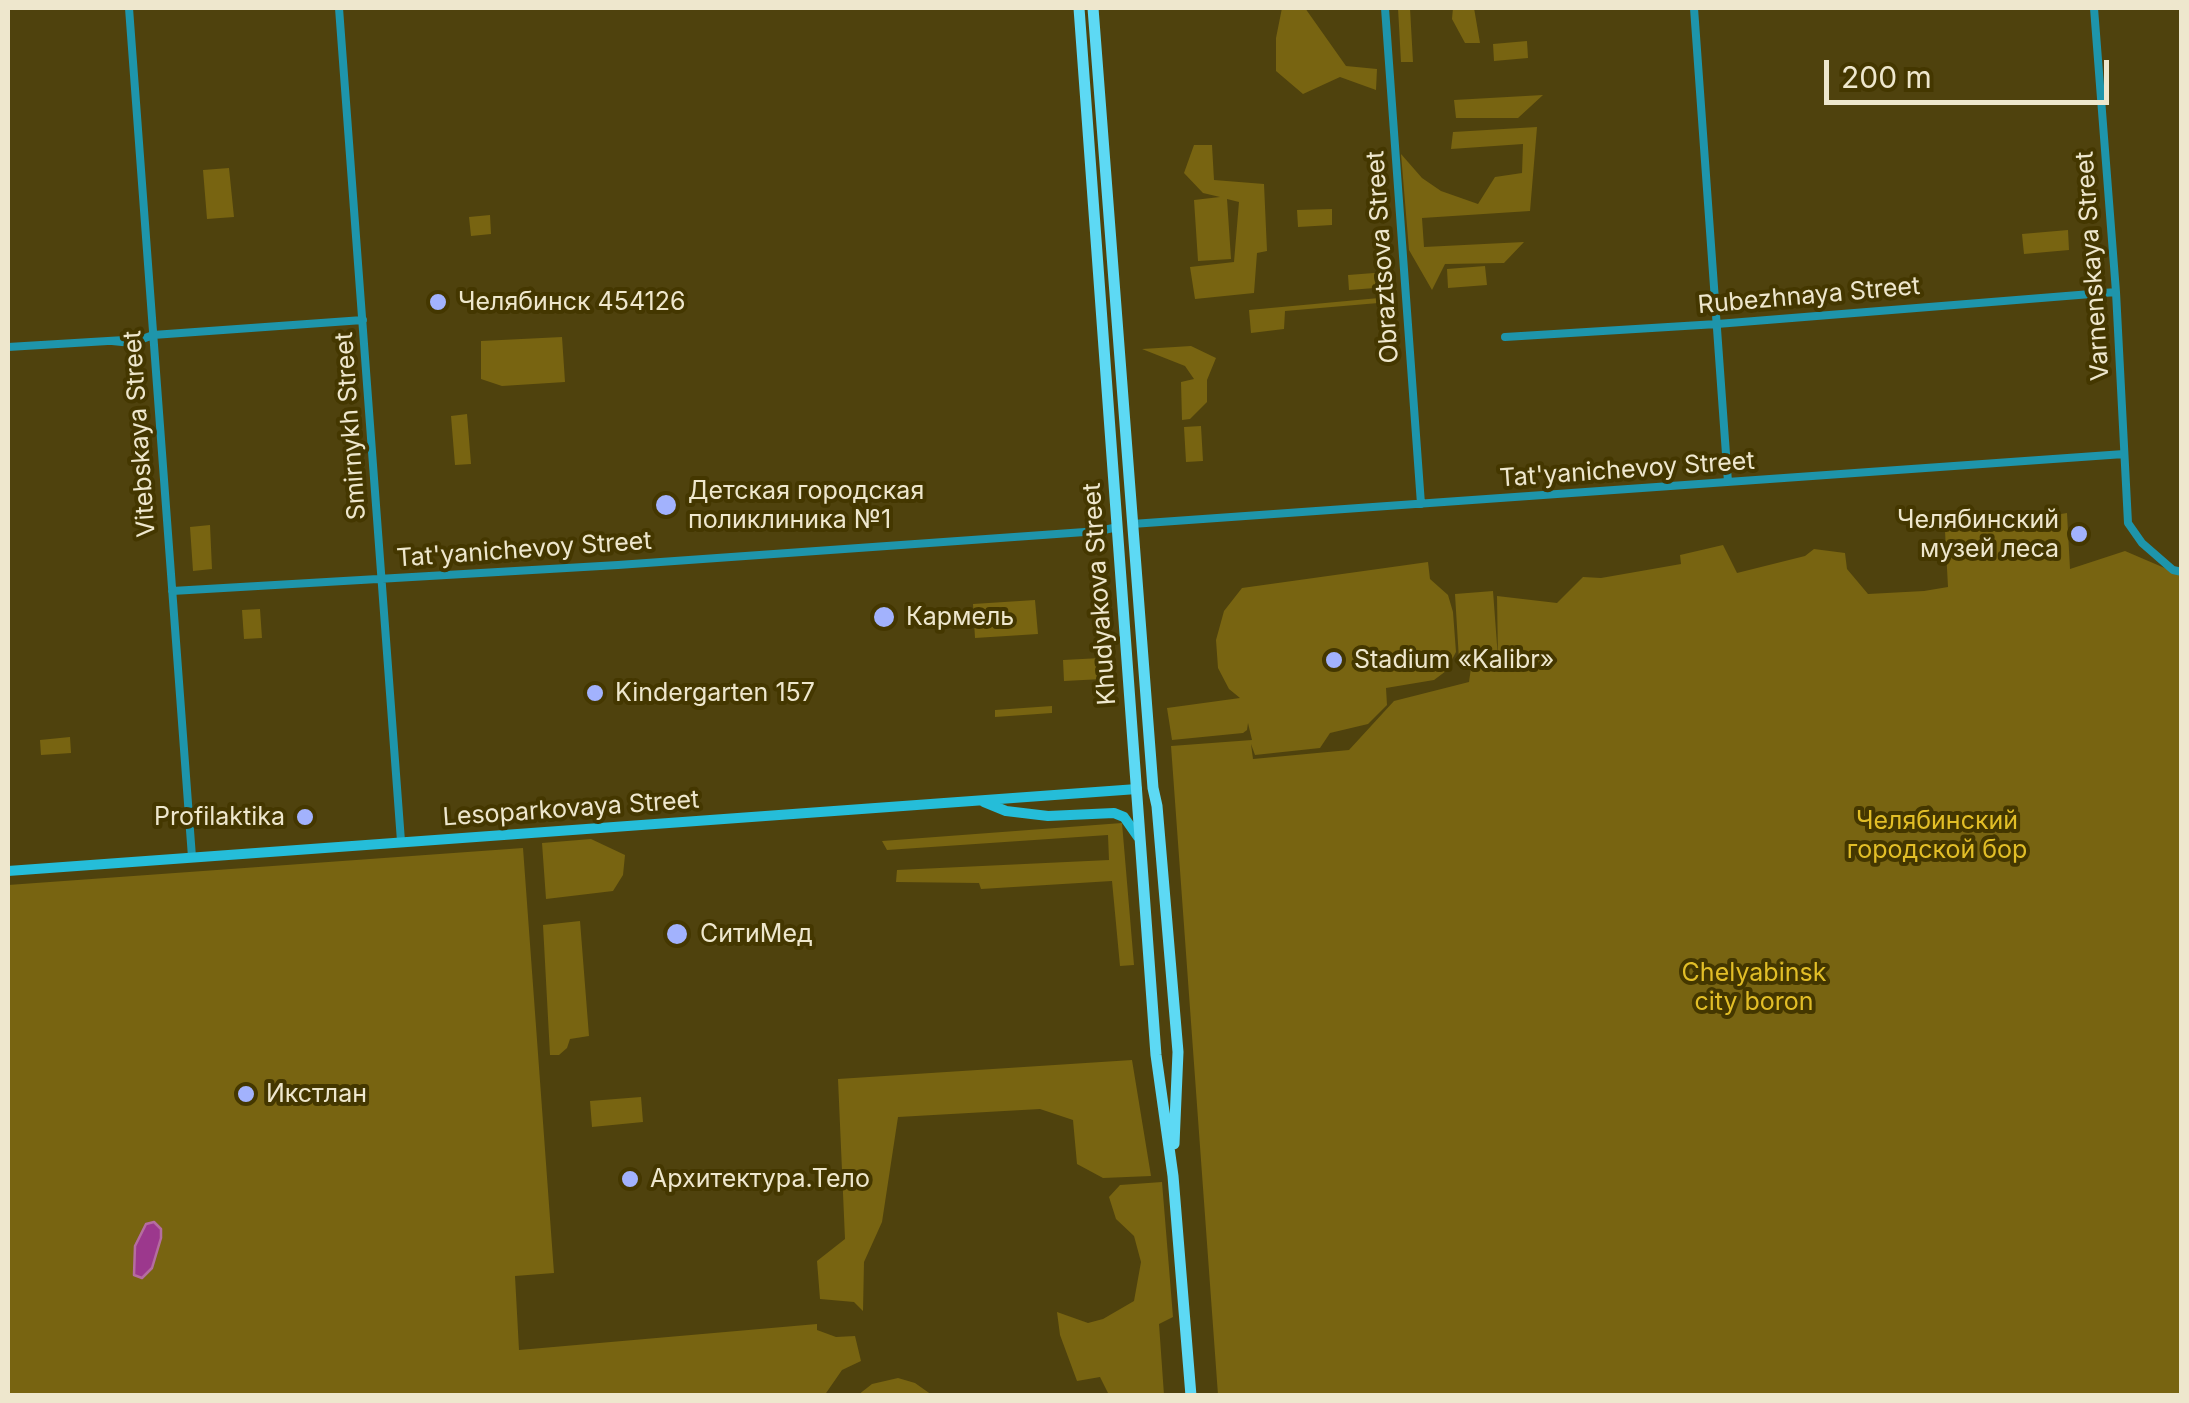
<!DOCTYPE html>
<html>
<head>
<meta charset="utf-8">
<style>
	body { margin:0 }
	#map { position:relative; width:2189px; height:1403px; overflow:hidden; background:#4f420d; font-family:Inter,sans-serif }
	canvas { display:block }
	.frame { position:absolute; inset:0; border:10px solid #eee7cd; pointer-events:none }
	.scale { position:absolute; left:1824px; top:60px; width:285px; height:45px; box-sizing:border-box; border:5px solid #eee7cd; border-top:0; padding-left:12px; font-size:30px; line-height:35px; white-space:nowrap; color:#eee7cd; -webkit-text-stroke:8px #443700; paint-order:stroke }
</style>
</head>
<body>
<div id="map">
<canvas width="2189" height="1403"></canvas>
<div class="frame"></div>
<div class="scale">200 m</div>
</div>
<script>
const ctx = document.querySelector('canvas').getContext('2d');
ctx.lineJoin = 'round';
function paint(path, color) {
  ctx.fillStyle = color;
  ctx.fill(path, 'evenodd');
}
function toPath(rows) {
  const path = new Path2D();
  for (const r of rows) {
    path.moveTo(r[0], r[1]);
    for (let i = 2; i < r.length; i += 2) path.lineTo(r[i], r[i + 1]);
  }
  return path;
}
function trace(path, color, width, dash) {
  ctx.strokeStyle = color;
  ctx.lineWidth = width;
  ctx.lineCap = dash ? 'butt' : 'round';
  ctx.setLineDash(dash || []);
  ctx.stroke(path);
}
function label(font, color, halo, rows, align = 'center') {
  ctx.font = font + ' Inter,sans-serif';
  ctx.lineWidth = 8;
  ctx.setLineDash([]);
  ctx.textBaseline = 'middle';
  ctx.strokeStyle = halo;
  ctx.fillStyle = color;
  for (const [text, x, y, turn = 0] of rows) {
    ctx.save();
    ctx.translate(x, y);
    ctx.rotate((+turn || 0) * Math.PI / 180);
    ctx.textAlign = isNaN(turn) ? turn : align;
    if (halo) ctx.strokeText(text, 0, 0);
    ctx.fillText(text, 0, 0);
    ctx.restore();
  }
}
paint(toPath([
	[1282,8,1305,8,1346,66,1377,69,1376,90,1340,77,1303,94,1276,71,1276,38],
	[1398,8,1410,8,1413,62,1401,62],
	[1453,8,1474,8,1480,43,1465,43,1452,19],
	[1527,41,1528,58,1494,61,1493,44],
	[1543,95,1518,118,1456,118,1454,100],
	[1537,127,1530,211,1422,218,1424,247,1524,242,1504,263,1445,264,1432,290,1409,250,1401,154,1422,178,1441,191,1478,204,1495,177,1522,173,1523,144,1451,149,1453,132],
	[1194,145,1212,145,1214,180,1264,184,1267,251,1257,253,1254,293,1195,299,1190,267,1234,262,1239,202,1227,199,1231,259,1198,261,1194,200,1220,197,1203,193,1184,173],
	[229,168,234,217,207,219,203,170],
	[1332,209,1332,225,1298,227,1297,210],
	[490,215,491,234,471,236,469,217],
	[2068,230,2069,250,2024,254,2022,234],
	[1485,266,1487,285,1448,288,1447,269],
	[1387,272,1388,287,1349,290,1348,275],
	[1390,297,1390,302,1285,311,1284,329,1251,333,1249,310],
	[562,337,565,382,502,386,481,379,481,341],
	[1191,346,1216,358,1207,380,1207,402,1190,419,1182,420,1181,382,1194,379,1185,366,1142,349],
	[467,414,471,464,455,465,451,416],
	[1201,426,1203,461,1186,462,1184,427],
	[2067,513,2070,569,2125,551,2181,575,2181,1395,1218,1395,1171,746,1252,740,1248,723,1247,730,1243,733,1172,740,1167,708,1240,698,1229,689,1218,668,1216,640,1224,611,1242,588,1428,562,1430,579,1448,595,1453,612,1456,652,1446,671,1434,680,1386,688,1387,705,1368,724,1330,733,1320,748,1255,755,1251,744,1253,759,1349,750,1394,701,1469,682,1472,661,1485,659,1459,660,1455,594,1493,591,1498,658,1497,596,1557,603,1583,577,1601,578,1681,564,1680,555,1723,545,1737,573,1805,556,1814,549,1845,553,1847,569,1868,594,1924,591,1948,587,1945,531,1984,522,2031,519],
	[210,525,212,569,193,571,190,527],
	[1035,600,1038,634,975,638,973,604],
	[260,609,262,638,244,639,242,610],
	[1101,658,1103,679,1064,681,1063,660],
	[1052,706,1052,713,995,717,995,710],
	[70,737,71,753,41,755,40,740],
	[1122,823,1134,965,1120,966,1112,881,981,889,979,883,896,882,897,870,1109,860,1108,835,887,850,882,841],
	[591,839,625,855,623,875,613,891,546,899,542,843],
	[523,848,554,1273,515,1276,519,1350,817,1324,817,1330,836,1337,855,1336,861,1361,842,1370,824,1396,8,1395,8,885],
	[580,921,589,1036,570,1039,567,1048,559,1055,550,1055,543,925],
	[1132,1060,1151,1176,1103,1178,1077,1164,1073,1120,1040,1109,898,1117,882,1222,864,1262,863,1311,854,1302,820,1299,817,1261,845,1239,838,1079],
	[641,1097,643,1122,592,1127,590,1101],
	[1162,1182,1173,1317,1159,1324,1164,1395,1109,1395,1100,1377,1077,1381,1060,1335,1057,1312,1088,1323,1103,1319,1134,1301,1141,1262,1134,1236,1116,1219,1109,1197,1120,1185],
	[898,1378,915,1383,932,1395,858,1395,872,1384]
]), '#786411');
const water = toPath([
	[154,1222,161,1229,161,1238,152,1268,142,1278,134,1275,135,1246,146,1224,154,1222]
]);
paint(water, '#9c388d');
trace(water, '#b56ca0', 2.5);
trace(toPath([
	[129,8,192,857],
	[339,8,401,841],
	[1385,8,1421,504],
	[1694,8,1728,482],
	[2094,8,2116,292,2128,523,2142,543,2173,570,2182,572],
	[1505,337,1717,324,2116,292],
	[112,341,132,343,153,335,363,320],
	[8,347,141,339],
	[1132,524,2124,454],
	[172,591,618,565,1099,531,1118,527]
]), '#1e95ab', 8);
trace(toPath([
	[984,802,1006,811,1048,816,1114,813,1124,817,1138,837],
	[8,871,1137,789]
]), '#25bdd9', 10);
trace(toPath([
	[1079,8,1156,1055,1173,1176,1191,1396],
	[1093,8,1153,788,1157,806,1178,1052,1174,1144]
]), '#5dd9f4', 11);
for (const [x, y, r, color] of [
	[438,302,10,"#a2b2fd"],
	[666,505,12,"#a2b2fd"],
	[2079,534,10,"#a2b2fd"],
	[884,617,12,"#a2b2fd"],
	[1334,660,10,"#a2b2fd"],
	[595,693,10,"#a2b2fd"],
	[305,817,10,"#a2b2fd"],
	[677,934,12,"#a2b2fd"],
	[246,1094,10,"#a2b2fd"],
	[630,1179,10,"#a2b2fd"]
]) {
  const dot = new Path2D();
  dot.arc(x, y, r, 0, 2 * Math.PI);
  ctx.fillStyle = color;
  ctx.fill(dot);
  trace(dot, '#443700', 4);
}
label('25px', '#eee7cd', '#443700', [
	["Obraztsova Street",1383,257,-94],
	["Varnenskaya Street",2093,266,-94],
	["Rubezhnaya Street",1809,296,-5],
	["Smirnykh Street",351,426,-94],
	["Vitebskaya Street",140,434,-94],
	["Tat'yanichevoy Street",1627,470,-4],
	["Tat'yanichevoy Street",524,550,-4],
	["Khudyakova Street",1100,594,-94],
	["Lesoparkovaya Street",571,809,-4]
]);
label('25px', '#eee7cd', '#443700', [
	["Челябинск 454126",458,302],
	["Детская городская",688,491],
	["поликлиника №1",688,520],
	["Челябинский",2059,520,"right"],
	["музей леса",2059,549,"right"],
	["Кармель",906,617],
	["Stadium «Kalibr»",1354,660],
	["Kindergarten 157",615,693],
	["Profilaktika",285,817,"right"],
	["СитиМед",700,934],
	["Икстлан",266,1094],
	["Архитектура.Тело",650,1179]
], 'left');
label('25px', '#e2be27', '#443700', [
	["Челябинский",1937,821],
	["городской бор",1937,850],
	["Chelyabinsk",1754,973],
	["city boron",1754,1002]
]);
</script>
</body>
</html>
